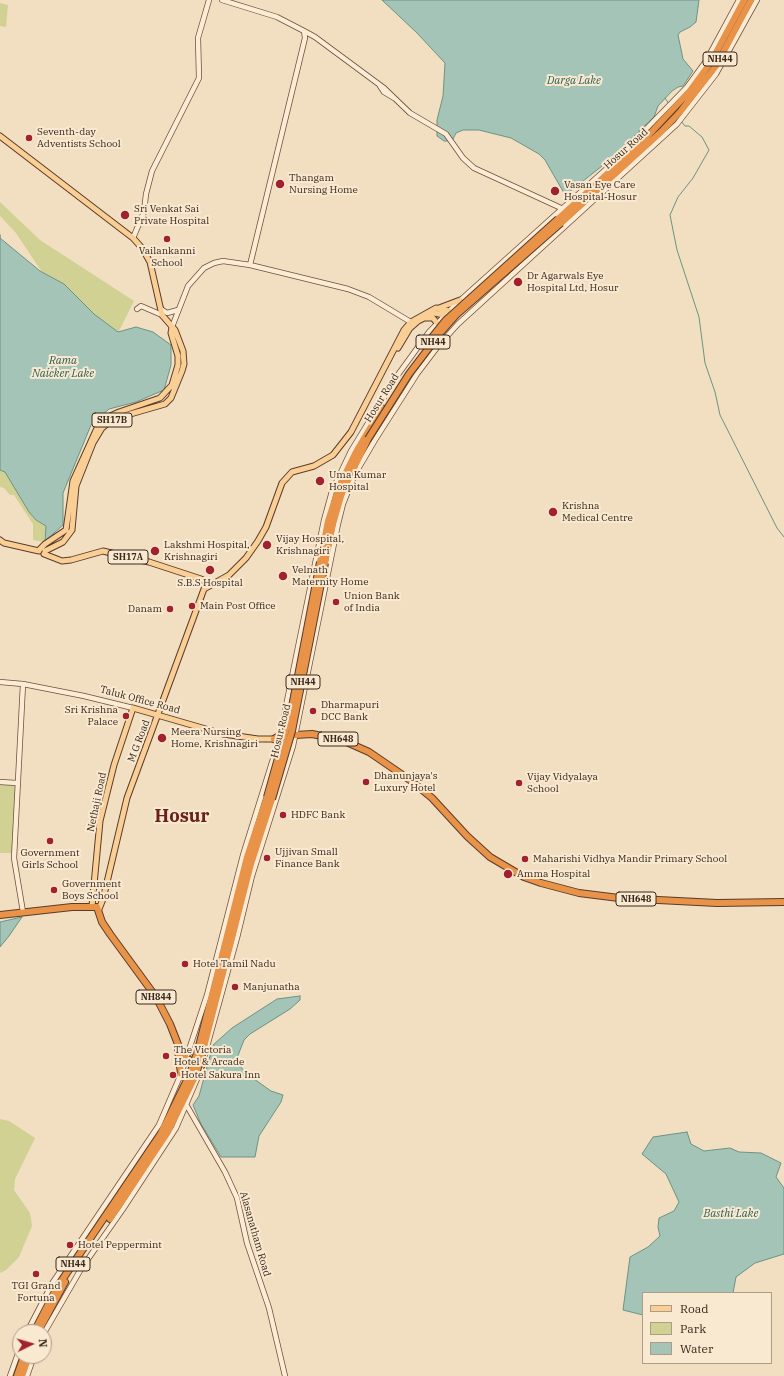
<!DOCTYPE html>
<html>
<head>
<meta charset="utf-8">
<style>
	body { margin:0 }
	#map { position:relative; width:784px; height:1376px; overflow:hidden; background:#f2dec1; font-family:"IBM Plex Serif",serif }
	canvas { display:block }
	.legend { position:absolute; left:642px; top:1292px; width:130px; height:72px; box-sizing:border-box; background:#f9e9d1; border:1px solid #ad9c89; margin:0; padding:5px 7px; list-style:none; font-size:12px; color:#3b281c }
	.legend li { display:flex; align-items:center; gap:8px; height:20px }
	.legend b { width:20px; border:1px solid #ad9c89 }
	.north { position:absolute; left:12px; top:1324px; width:40px; height:40px; box-sizing:border-box; background:#f9e9d1; border:1px solid #ad9c89; border-radius:50%; rotate:85deg; font-size:11px; font-weight:700; line-height:16px; text-align:center; color:#3b281c }
	.north::after { content:''; display:block; margin:auto; width:14px; height:18px; background:#a2212f; clip-path:polygon(50% 0,100% 100%,50% 72%,0 100%) }
</style>
</head>
<body>
<div id="map">
<canvas width="784" height="1376"></canvas>
<ul class="legend">
<li><b style="height:5px;background:#f9cf95"></b>Road</li>
<li><b style="height:11px;background:#d0d193"></b>Park</li>
<li><b style="height:11px;background:#a4c4b7"></b>Water</li>
</ul>
<div class="north">N</div>
</div>
<script>
const ctx = document.querySelector('canvas').getContext('2d');
ctx.lineJoin = 'round';
function paint(path, color) {
  ctx.fillStyle = color;
  ctx.fill(path, 'evenodd');
}
function toPath(rows) {
  const path = new Path2D();
  for (const r of rows) {
    path.moveTo(r[0], r[1]);
    for (let i = 2; i < r.length; i += 2) path.lineTo(r[i], r[i + 1]);
  }
  return path;
}
function trace(path, color, width, dash) {
  ctx.strokeStyle = color;
  ctx.lineWidth = width;
  ctx.lineCap = dash ? 'butt' : 'round';
  ctx.setLineDash(dash || []);
  ctx.stroke(path);
}
function label(font, color, halo, rows, align = 'center') {
  ctx.font = font + ' "IBM Plex Serif",serif';
  ctx.lineWidth = 4;
  ctx.setLineDash([]);
  ctx.textBaseline = 'middle';
  ctx.strokeStyle = halo;
  ctx.fillStyle = color;
  for (const [text, x, y, turn = 0] of rows) {
    ctx.save();
    ctx.translate(x, y);
    ctx.rotate((+turn || 0) * Math.PI / 180);
    ctx.textAlign = isNaN(turn) ? turn : align;
    if (halo) ctx.strokeText(text, 0, 0);
    ctx.fillText(text, 0, 0);
    ctx.restore();
  }
}
paint(toPath([
	[0,3,8,5,6,27,0,26],
	[0,202,40,240,134,301,118,333,94,314,64,284,42,272,16,233,0,216],
	[0,470,5,471,29,512,36,520,46,526,44,542,33,540,33,524,14,495,10,495,4,488,0,487],
	[0,784,16,785,12,853,0,853],
	[0,1119,9,1121,35,1138,15,1179,14,1190,30,1213,32,1226,19,1257,6,1270,0,1273]
]), '#d0d193');
const water = toPath([
	[382,0,699,0,696,22,690,27,680,32,678,35,683,59,693,71,683,86,678,87,672,91,658,106,654,117,607,162,568,193,564,193,545,160,539,154,511,138,479,130,463,130,456,133,452,141,444,141,437,136,437,120,443,96,445,63,417,33,382,0],
	[0,235,0,238,40,271,64,284,94,314,118,332,136,327,153,332,171,345,171,365,164,390,136,402,109,409,91,425,63,493,63,525,45,541,46,526,36,520,29,512,5,472,0,470,0,235],
	[22,917,9,936,0,947,0,922,22,917],
	[300,996,300,1000,290,1009,250,1034,244,1040,237,1058,240,1066,247,1074,271,1091,283,1095,281,1102,259,1136,255,1157,221,1157,201,1124,193,1105,199,1096,213,1045,232,1028,277,999,300,996],
	[687,1132,691,1144,704,1151,730,1148,739,1152,761,1153,781,1163,776,1177,784,1188,784,1254,755,1263,736,1277,733,1293,643,1293,643,1315,623,1310,630,1257,648,1247,660,1236,658,1227,659,1218,674,1211,679,1202,666,1174,642,1154,653,1137,687,1132]
]);
paint(water, '#a4c4b7');
trace(water, '#6a9384', 1);
trace(toPath([
	[665,98,669,104],
	[681,121,685,126,689,126,702,137,709,150,693,178,678,197,670,215,677,250,699,317,705,363,715,392,720,415,777,528,784,537]
]), '#6a9384', 1);
const secondary = toPath([
	[222,0,277,17,304,31,305,38,250,265],
	[304,31,315,37,384,88,410,113,446,134,463,158,474,168,561,208],
	[380,86,384,92,394,98],
	[133,238,144,212,146,194,152,171,199,78,198,38,209,0],
	[137,309,141,306,162,315],
	[161,309,167,313,178,310],
	[172,327,188,286,204,268,214,263,223,261,250,265,348,289,369,297,414,324],
	[0,682,23,684,84,696,133,708],
	[23,684,14,858,23,912],
	[0,782,17,783],
	[187,1106,225,1172,237,1198,247,1243,269,1308,285,1376],
	[27,1332,53,1282,159,1125,181,1074,207,995,243,855,279,740,324,520,332,491,351,451,397,376,429,332,454,306,613,163,687,87,706,61,739,0],
	[44,1333,81,1269,123,1209,176,1128,200,1072,237,938,252,876,293,746,338,524,343,504,355,474,375,440,417,374,439,345,458,324,677,124,716,74,757,0],
	[10,1376,20,1348],
	[27,1376,34,1356]
]);
const primary = toPath([
	[0,136,133,238,142,248,150,262,162,315,175,330,183,351,184,364,182,371,171,398,165,404,120,417,109,422,102,428,93,443,76,486,72,530,63,542,45,551],
	[439,308,460,300],
	[424,318,433,318,437,323],
	[398,348,410,328,418,321,434,313,444,315],
	[0,540,4,543,39,551],
	[40,549,45,544,66,530,73,481,98,426,104,419,119,412,160,398,172,385,178,365,178,356,171,333,172,327],
	[44,554,62,561,71,560,103,551,149,562,201,579,210,585],
	[92,906,100,821,114,765,133,708,223,734,258,739,274,739],
	[99,909,103,899,127,798,204,589,229,575,246,558,258,541,266,527,282,483,292,472,314,466,333,455,351,432,404,330,411,322,436,308,449,311]
]);
const highway = toPath([
	[558,219,642,142,689,92,711,62,744,0],
	[561,223,661,132,680,112,716,66,751,0],
	[320,562,328,521,340,484,357,450,382,408],
	[325,563,333,524,342,493,368,439],
	[274,739,279,736,312,734,342,740,369,752,410,780,432,798,467,836,490,857,524,877,541,883,579,893,619,898,717,903,784,902],
	[0,915,72,907,97,907,102,922,110,934,156,997,170,1024,181,1052,187,1059,202,1065],
	[179,1049,189,1052],
	[178,1050,181,1074],
	[198,1050,247,857,267,797],
	[203,1051,251,864,272,799],
	[110,1219,168,1132,195,1077],
	[34,1332,56,1289,160,1135,190,1074],
	[38,1332,65,1282],
	[17,1376,24,1356],
	[22,1376,29,1356]
]);
trace(secondary, '#6f4f3a', 6);
trace(primary, '#5b3c2b', 7);
trace(highway, '#5b3c2b', 8);
trace(secondary, '#fcecd5', 4.5);
trace(primary, '#f9cf95', 5);
trace(highway, '#e99349', 6);
const highwayBridge = toPath([
	[425,346,445,321,558,219],
	[368,439,409,374,441,332,456,315,561,223],
	[267,797,291,712,320,562],
	[272,799,292,731,325,563],
	[190,1074,198,1050],
	[195,1077,203,1051]
]);
trace(highwayBridge, '#5b3c2b', 8, []);
trace(highwayBridge, '#e99349', 6);
for (const [x, y, r, color] of [
	[29,138,4,"#a2212f"],
	[280,184,5,"#a2212f"],
	[555,191,5,"#a2212f"],
	[125,215,5,"#a2212f"],
	[167,239,4,"#a2212f"],
	[518,282,5,"#a2212f"],
	[320,481,5,"#a2212f"],
	[553,512,5,"#a2212f"],
	[267,545,5,"#a2212f"],
	[155,551,5,"#a2212f"],
	[210,570,5,"#a2212f"],
	[283,576,5,"#a2212f"],
	[336,602,4,"#a2212f"],
	[192,606,4,"#a2212f"],
	[170,609,4,"#a2212f"],
	[313,711,4,"#a2212f"],
	[126,716,4,"#a2212f"],
	[162,738,5,"#a2212f"],
	[366,782,4,"#a2212f"],
	[519,783,4,"#a2212f"],
	[283,815,4,"#a2212f"],
	[50,841,4,"#a2212f"],
	[267,858,4,"#a2212f"],
	[525,859,4,"#a2212f"],
	[508,874,5,"#a2212f"],
	[54,890,4,"#a2212f"],
	[185,964,4,"#a2212f"],
	[235,987,4,"#a2212f"],
	[166,1056,4,"#a2212f"],
	[173,1075,4,"#a2212f"],
	[70,1245,4,"#a2212f"],
	[36,1274,4,"#a2212f"]
]) {
  const dot = new Path2D();
  dot.arc(x, y, r, 0, 2 * Math.PI);
  ctx.fillStyle = color;
  ctx.fill(dot);
  trace(dot, '#f9e9d1', 1.5);
}
for (const [x, y, w] of [
	[720,59,34],
	[433,342,34],
	[112,420,40],
	[128,557,40],
	[303,682,34],
	[338,739,40],
	[636,899,40],
	[156,997,40],
	[73,1264,34]
]) {
  const box = new Path2D();
  box.roundRect(x - w / 2, y - 7, w, 14, 3);
  ctx.fillStyle = '#f9e9d1';
  ctx.fill(box);
  trace(box, '#3b281c', 1);
}
label('bold 9px', '#3b281c', null, [
	["NH44",720,59],
	["NH44",433,342],
	["SH17B",112,420],
	["SH17A",128,557],
	["NH44",303,682],
	["NH648",338,739],
	["NH648",636,899],
	["NH844",156,997],
	["NH44",73,1264]
]);
label('10px', '#3b281c', '#f9e9d1', [
	["Seventh-day",37,132],
	["Adventists School",37,144],
	["Thangam",289,178],
	["Nursing Home",289,190],
	["Vasan Eye Care",564,185],
	["Hospital-Hosur",564,197],
	["Sri Venkat Sai",134,209],
	["Private Hospital",134,221],
	["Vailankanni",167,251,"center"],
	["School",167,263,"center"],
	["Dr Agarwals Eye",527,276],
	["Hospital Ltd, Hosur",527,288],
	["Uma Kumar",329,475],
	["Hospital",329,487],
	["Krishna",562,506],
	["Medical Centre",562,518],
	["Vijay Hospital,",276,539],
	["Krishnagiri",276,551],
	["Lakshmi Hospital,",164,545],
	["Krishnagiri",164,557],
	["Velnath",292,570],
	["Maternity Home",292,582],
	["S.B.S Hospital",210,583,"center"],
	["Union Bank",344,596],
	["of India",344,608],
	["Main Post Office",200,606],
	["Danam",162,609,"right"],
	["Dharmapuri",321,705],
	["DCC Bank",321,717],
	["Sri Krishna",118,710,"right"],
	["Palace",118,722,"right"],
	["Meera Nursing",171,732],
	["Home, Krishnagiri",171,744],
	["Dhanunjaya's",374,776],
	["Luxury Hotel",374,788],
	["Vijay Vidyalaya",527,777],
	["School",527,789],
	["HDFC Bank",291,815],
	["Ujjivan Small",275,852],
	["Finance Bank",275,864],
	["Government",50,853,"center"],
	["Girls School",50,865,"center"],
	["Maharishi Vidhya Mandir Primary School",533,859],
	["Amma Hospital",517,874],
	["Government",62,884],
	["Boys School",62,896],
	["Hotel Tamil Nadu",193,964],
	["Manjunatha",243,987],
	["The Victoria",174,1050],
	["Hotel & Arcade",174,1062],
	["Hotel Sakura Inn",181,1075],
	["Hotel Peppermint",78,1245],
	["TGI Grand",36,1286,"center"],
	["Fortuna",36,1298,"center"]
], 'left');
label('10px', '#3b281c', '#f9e9d1', [
	["Hosur Road",626,149,-42],
	["Hosur Road",382,398,-58],
	["Taluk Office Road",140,700,15],
	["Hosur Road",281,731,-76],
	["M G Road",139,741,-69],
	["Nethaji Road",97,802,-78],
	["Alasanatham Road",255,1234,74]
]);
label('italic 11px', '#2a5d54', '#f9e9d1', [
	["Darga Lake",574,81],
	["Rama",63,361],
	["Naicker Lake",63,374],
	["Basthi Lake",731,1214]
]);
label('bold 18px', '#6c2017', '#f9e9d1', [
	["Hosur",182,817]
]);
</script>
</body>
</html>
